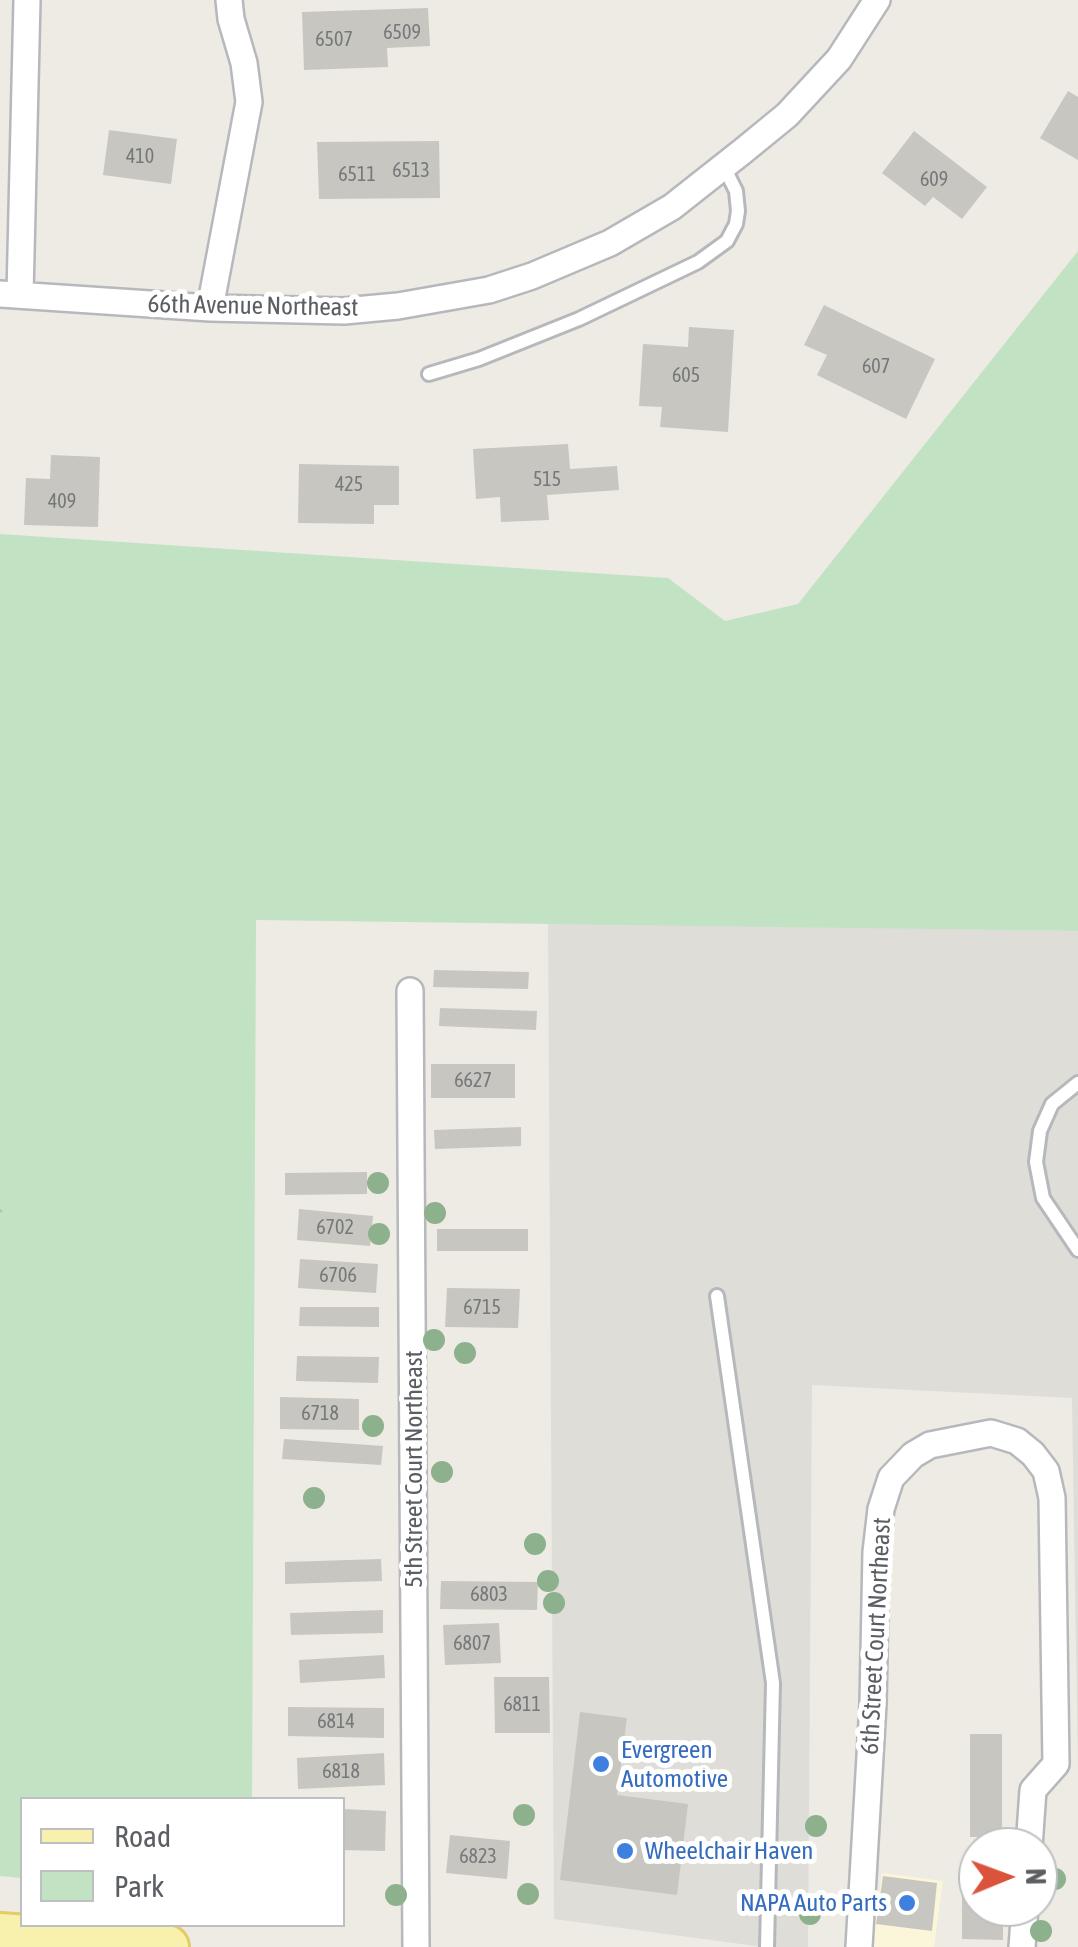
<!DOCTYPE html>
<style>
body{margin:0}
#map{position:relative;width:1078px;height:1947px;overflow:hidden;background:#edebe3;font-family:"Asap Condensed",sans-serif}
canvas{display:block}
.legend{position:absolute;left:20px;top:1797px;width:325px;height:130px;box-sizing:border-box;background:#fff;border:2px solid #bdbfc0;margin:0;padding:12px 18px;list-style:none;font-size:30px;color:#5b5e62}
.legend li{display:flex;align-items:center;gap:20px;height:50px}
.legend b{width:50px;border:2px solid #bdbfc0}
.north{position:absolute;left:958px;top:1827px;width:100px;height:100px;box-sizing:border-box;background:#fff;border:2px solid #bdbfc0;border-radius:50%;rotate:89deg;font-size:28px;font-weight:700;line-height:40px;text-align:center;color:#5b5e62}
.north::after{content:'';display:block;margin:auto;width:35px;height:45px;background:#da543c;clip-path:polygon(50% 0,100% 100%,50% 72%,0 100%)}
</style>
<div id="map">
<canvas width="1078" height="1947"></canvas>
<ul class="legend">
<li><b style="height:12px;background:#f8f1ad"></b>Road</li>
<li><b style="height:28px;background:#c2e2c4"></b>Park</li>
</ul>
<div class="north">N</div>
</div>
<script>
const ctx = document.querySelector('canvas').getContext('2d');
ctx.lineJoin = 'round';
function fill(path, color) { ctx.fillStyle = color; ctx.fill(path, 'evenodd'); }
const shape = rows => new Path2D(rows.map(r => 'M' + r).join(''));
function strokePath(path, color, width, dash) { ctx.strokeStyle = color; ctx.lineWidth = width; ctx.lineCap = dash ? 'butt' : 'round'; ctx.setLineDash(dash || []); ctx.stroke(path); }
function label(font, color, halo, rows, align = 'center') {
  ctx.font = font + ' "Asap Condensed",sans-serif'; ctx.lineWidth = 10; ctx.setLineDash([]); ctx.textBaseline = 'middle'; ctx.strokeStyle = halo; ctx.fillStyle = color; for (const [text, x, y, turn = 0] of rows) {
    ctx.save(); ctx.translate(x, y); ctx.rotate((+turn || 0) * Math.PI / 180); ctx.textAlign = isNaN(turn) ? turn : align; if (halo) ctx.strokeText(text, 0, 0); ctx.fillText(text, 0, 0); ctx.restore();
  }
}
const commercial = shape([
 [882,1873,943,1881,934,1947,871,1947]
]);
const industrial = shape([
 [548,923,1078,931,1078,1772,1072,1398,812,1385,808,1947,763,1947,554,1919]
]);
const green = shape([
 [1078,251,1078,931,256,920,252,1799,22,1800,22,1878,0,1876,0,534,668,578,725,621,798,604]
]);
const building = shape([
 [428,8,430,46,387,48,388,67,304,70,302,12],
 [1068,91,1078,97,1078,160,1040,138],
 [109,130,177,139,171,184,103,175],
 [914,131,987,187,962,219,933,197,925,206,882,173],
 [439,141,440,198,319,199,317,142],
 [824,305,935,359,906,419,817,375,827,355,804,345],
 [689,327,734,330,728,432,660,427,662,407,639,406,643,344,688,347],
 [568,444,570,469,617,466,619,490,547,495,549,520,501,522,500,497,476,499,473,449],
 [51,455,100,457,98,527,24,525,26,478,50,479],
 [299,464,399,466,399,505,374,505,374,524,298,523],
 [434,970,529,972,528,989,433,987],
 [440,1008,537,1011,536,1030,439,1026],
 [431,1064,515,1064,515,1098,431,1098],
 [521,1127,521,1146,435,1149,434,1130],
 [367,1172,367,1194,285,1195,285,1173],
 [299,1209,373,1216,370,1246,297,1240],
 [437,1229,528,1229,528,1251,437,1251],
 [300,1259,378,1264,376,1293,298,1288],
 [447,1288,520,1289,518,1328,445,1327],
 [300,1307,379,1307,379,1327,299,1326],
 [297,1356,379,1357,378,1383,296,1381],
 [280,1397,359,1399,359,1430,280,1429],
 [284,1439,383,1446,381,1465,282,1459],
 [381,1559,382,1581,285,1584,285,1562],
 [441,1581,538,1582,537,1610,440,1609],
 [383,1610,383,1633,291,1635,290,1613],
 [499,1623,501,1663,445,1665,443,1625],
 [384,1655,385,1678,300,1683,299,1660],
 [494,1677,549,1677,550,1733,495,1733],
 [288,1707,384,1708,384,1738,288,1736],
 [580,1712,627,1718,617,1795,688,1804,677,1895,560,1880],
 [970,1734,1002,1734,1002,1837,970,1837],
 [384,1753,385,1785,298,1789,297,1758],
 [342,1809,386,1811,385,1851,342,1850],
 [450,1835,510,1841,507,1879,446,1873],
 [972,1848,978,1848,978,1907,1003,1907,1003,1940,962,1939,962,1876,972,1876],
 [883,1876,937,1883,932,1931,876,1924]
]);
const path = shape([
 [0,1211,1,1210]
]);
const service = shape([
 [429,374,479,359,579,319,698,262,727,241,736,224,738,211,736,191,724,167],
 [1078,1083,1052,1104,1040,1131,1036,1162,1043,1198,1078,1250],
 [717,1296,773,1683,767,1947]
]);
const minor = shape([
 [0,294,210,308,344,311,398,306,489,290,532,276,610,243,672,207,743,151,787,115,839,59,877,0],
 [20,295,27,0],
 [210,308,249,102,244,63,231,19,229,0],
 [410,991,416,1947],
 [859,1947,873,1704,876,1552,881,1509,891,1478,913,1455,930,1445,991,1433,1017,1441,1033,1454,1046,1471,1052,1498,1056,1764,1033,1790,1029,1847],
 [1022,1947,1025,1907]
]);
const primary = shape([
 [0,1935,167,1947]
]);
const trees = [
 [378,1183],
 [435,1213],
 [379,1234],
 [434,1340],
 [465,1353],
 [373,1426],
 [442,1472],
 [314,1498],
 [535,1544],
 [548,1581],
 [554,1603],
 [524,1815],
 [816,1826],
 [1055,1879],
 [528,1894],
 [396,1895],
 [810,1914],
 [1041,1931]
];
const markers = [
 [601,1764,10,"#3f7fe0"],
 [625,1851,10,"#3f7fe0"],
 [907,1903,10,"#3f7fe0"]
];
const numberNames = [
 ["6509",402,33],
 ["6507",334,40],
 ["410",140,157],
 ["6513",411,171],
 ["6511",357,175],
 ["609",934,180],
 ["607",876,367],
 ["605",686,376],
 ["515",547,480],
 ["425",349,485],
 ["409",62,502],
 ["6627",473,1081],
 ["6702",335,1228],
 ["6706",338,1276],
 ["6715",482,1308],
 ["6718",320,1414],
 ["6803",489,1595],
 ["6807",472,1644],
 ["6811",522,1705],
 ["6814",336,1722],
 ["6818",341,1772],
 ["6823",478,1857]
];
const streetNames = [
 ["66th Avenue Northeast",253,306,1],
 ["5th Street Court Northeast",414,1469,-90],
 ["6th Street Court Northeast",876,1636,-87]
];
const shopNames = [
 ["Evergreen",621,1750],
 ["Automotive",621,1779],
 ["Wheelchair Haven",645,1851],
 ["NAPA Auto Parts",887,1903,"right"]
];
fill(commercial, '#fbf6da');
fill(industrial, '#deddd7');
fill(green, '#c2e2c4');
fill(building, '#c8c6c0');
strokePath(service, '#b6b8bc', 18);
strokePath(minor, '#b6b8bc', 30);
strokePath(primary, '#e5cb64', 48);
strokePath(path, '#9ac0a8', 5, [10, 5]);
strokePath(service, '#fff', 12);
strokePath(minor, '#fff', 25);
strokePath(primary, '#f8f1ad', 42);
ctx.fillStyle = '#8cb18c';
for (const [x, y] of trees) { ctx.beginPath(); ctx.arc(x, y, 11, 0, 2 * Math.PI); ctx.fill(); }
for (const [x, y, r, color] of markers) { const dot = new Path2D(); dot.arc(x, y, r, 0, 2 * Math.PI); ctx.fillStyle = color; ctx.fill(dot); strokePath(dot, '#fff', 4); }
label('20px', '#76787a', null, numberNames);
label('25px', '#5b5e62', '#fff', streetNames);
label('25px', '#366cbe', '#fff', shopNames, 'left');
</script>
